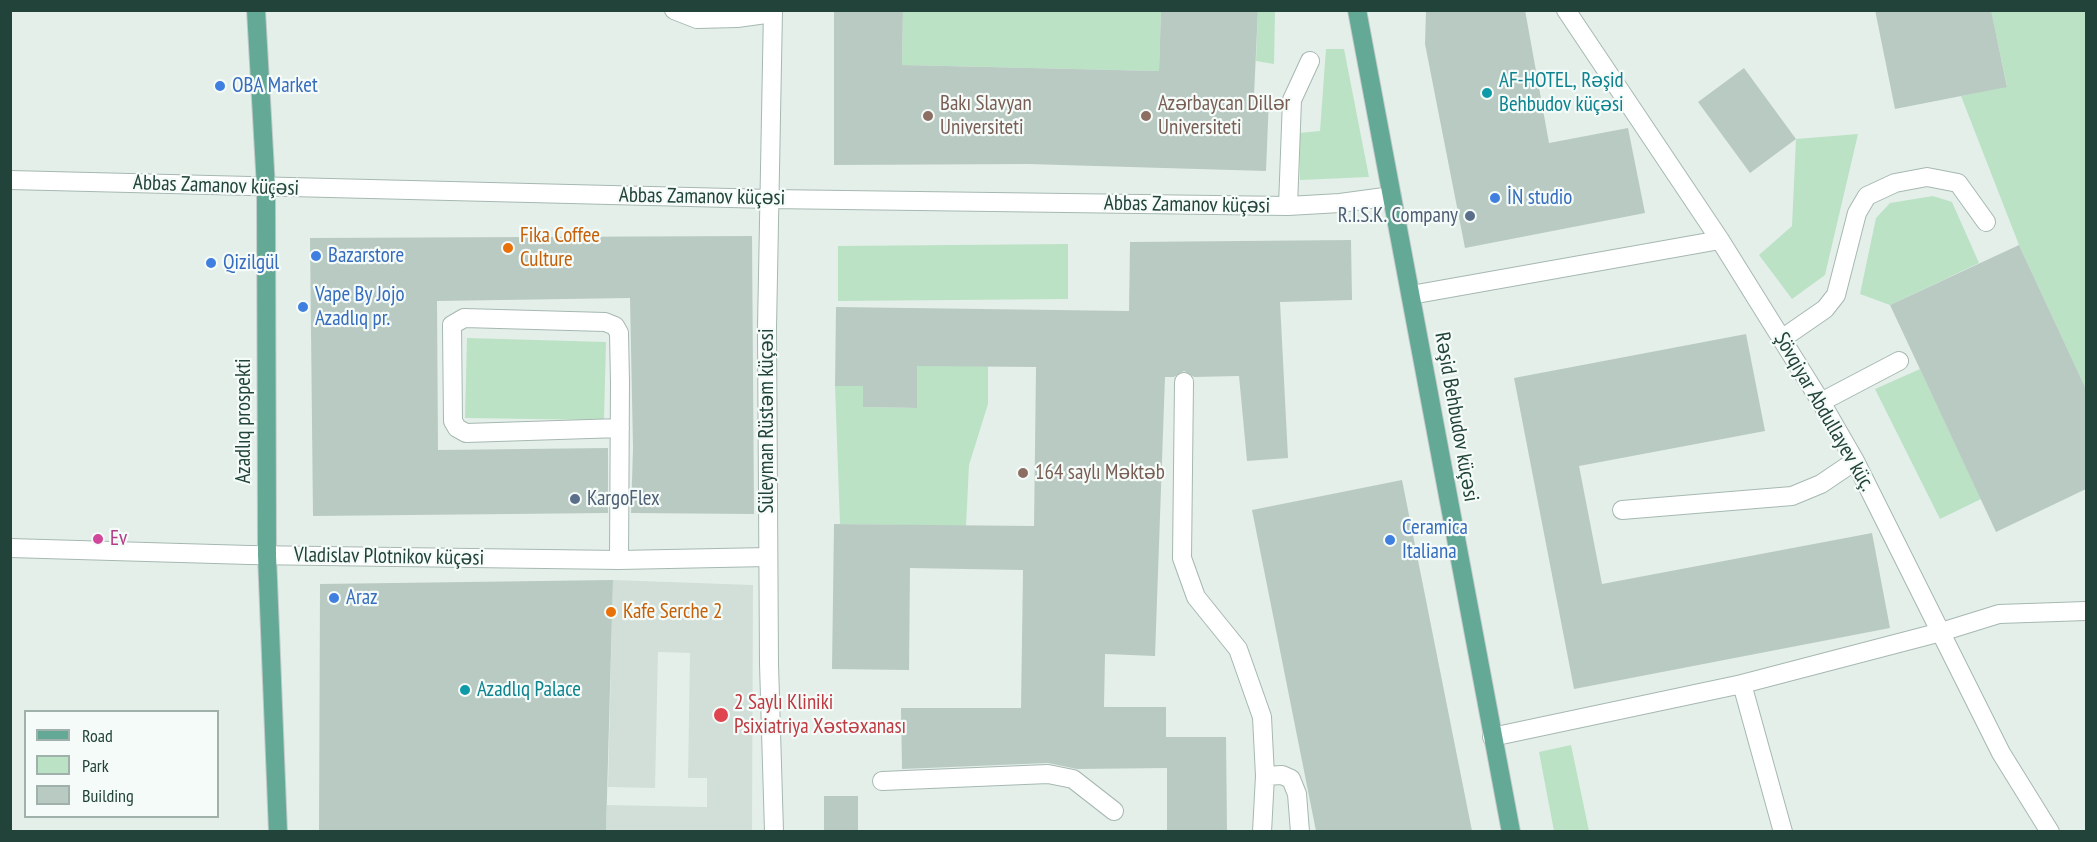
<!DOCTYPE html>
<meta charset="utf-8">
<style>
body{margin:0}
#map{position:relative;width:2097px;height:842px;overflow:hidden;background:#e4efea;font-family:"PT Sans Narrow",sans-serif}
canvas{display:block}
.frame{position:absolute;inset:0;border:12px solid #214339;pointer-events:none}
.legend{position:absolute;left:24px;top:710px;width:195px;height:108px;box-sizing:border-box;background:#f5fbf8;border:2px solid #a0b1ac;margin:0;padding:8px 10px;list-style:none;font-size:18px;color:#214339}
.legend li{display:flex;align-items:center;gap:12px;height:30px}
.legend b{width:30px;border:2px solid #a0b1ac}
</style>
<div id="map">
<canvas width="2097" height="842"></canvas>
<div class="frame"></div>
<ul class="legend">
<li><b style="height:8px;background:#64a996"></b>Road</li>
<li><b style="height:16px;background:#bbe2c5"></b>Park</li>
<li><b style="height:16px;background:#b9cac3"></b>Building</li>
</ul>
</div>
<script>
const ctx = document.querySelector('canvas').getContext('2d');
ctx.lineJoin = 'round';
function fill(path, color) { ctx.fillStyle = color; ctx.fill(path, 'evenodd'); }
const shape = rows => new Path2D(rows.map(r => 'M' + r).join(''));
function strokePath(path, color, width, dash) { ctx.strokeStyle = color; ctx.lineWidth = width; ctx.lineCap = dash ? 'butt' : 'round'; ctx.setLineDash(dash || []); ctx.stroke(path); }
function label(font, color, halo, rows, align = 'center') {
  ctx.font = font + ' "PT Sans Narrow",sans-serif'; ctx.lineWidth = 4.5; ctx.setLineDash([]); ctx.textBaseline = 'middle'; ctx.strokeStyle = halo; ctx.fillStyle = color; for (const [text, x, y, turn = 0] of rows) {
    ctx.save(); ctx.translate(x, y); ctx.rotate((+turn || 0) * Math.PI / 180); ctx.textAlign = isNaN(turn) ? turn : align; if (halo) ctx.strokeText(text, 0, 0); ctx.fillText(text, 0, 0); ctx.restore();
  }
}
const built = shape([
 [613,580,753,585,752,831,606,832,607,805,707,807,707,778,688,778,690,653,658,652,655,788,608,787]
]);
const green = shape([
 [903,11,1161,11,1159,71,902,65],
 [1258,11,1275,11,1274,64,1256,61],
 [1991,11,2086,11,2086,389,2019,245,1961,96,2007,86],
 [1326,49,1344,49,1369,177,1300,180,1299,133,1320,131],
 [1858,134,1825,275,1792,299,1759,255,1792,226,1796,139],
 [1933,196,1952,202,1979,263,1890,305,1860,294,1876,218,1890,203],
 [1068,244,1068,299,838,301,838,246],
 [467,338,606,342,604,420,465,418],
 [917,366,988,366,988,404,969,465,966,526,840,524,835,386,863,386,864,407,916,408],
 [1920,369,1981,499,1940,519,1875,389],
 [1571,745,1589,831,1554,831,1539,752]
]);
const building = shape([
 [834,10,903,10,902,65,1159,71,1161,10,1258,10,1254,95,1269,97,1266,171,1028,164,834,165],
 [1426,10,1525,10,1549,143,1628,128,1645,213,1465,248,1425,44],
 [1875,10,1991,10,2007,87,1895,109],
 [1744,68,1796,139,1750,173,1698,102],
 [752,236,754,514,631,513,633,448,630,298,437,301,438,450,608,448,608,513,313,516,310,238],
 [1351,240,1352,300,1280,302,1288,458,1247,461,1239,376,1194,377,1184,371,1174,377,1165,377,1155,656,1105,654,1104,707,1166,707,1166,737,1226,737,1227,831,1167,831,1167,768,1077,769,1048,763,902,769,901,708,1021,708,1023,570,910,568,909,670,832,669,834,524,1034,526,1036,367,917,366,917,408,863,407,863,386,835,386,836,307,1129,311,1130,242],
 [2019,245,2086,389,2086,489,1996,532,1890,305],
 [1746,334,1765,431,1579,466,1602,584,1872,533,1890,628,1574,689,1514,378],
 [1402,480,1472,831,1316,831,1252,510],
 [613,580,606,831,319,831,320,584],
 [824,796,858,796,858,831,824,831]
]);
const minor = shape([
 [674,10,697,19,737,18,773,13],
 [773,10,767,328,769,664,774,832],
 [1566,10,1720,240,1821,402,1855,461,2001,753,2050,832],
 [10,180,770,199,1288,206,1340,203,1392,196],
 [1288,206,1292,100,1310,61],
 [1411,295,1720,240],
 [1783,338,1825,309,1836,295,1857,213,1867,196,1895,183,1927,177,1958,183,1986,222],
 [1184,382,1182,558,1196,597,1238,649,1262,717,1265,776,1262,832],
 [1821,402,1899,361],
 [1622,510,1792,496,1821,484,1855,461],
 [10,548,249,555,619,560,768,557],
 [619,560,620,382,619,333,615,326,605,322,464,318,452,325,453,421,457,428,466,433,620,428],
 [1742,684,1783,832],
 [1492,737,1742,684,1941,632,1999,614,2086,611],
 [1265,776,1282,775,1291,779,1297,794,1300,832],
 [882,781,1048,774,1073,779,1114,811]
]);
const major = shape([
 [256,10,266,188,267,555,278,832],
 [1357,10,1511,832]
]);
const markers = [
 [220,86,6,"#3f7fe0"],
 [1487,93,6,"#0f9aa8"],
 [928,116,6,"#8d6e63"],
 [1146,116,6,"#8d6e63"],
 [1495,198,6,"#3f7fe0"],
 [1470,216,6,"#5c6f8a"],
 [508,248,6,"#e8710a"],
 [316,256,6,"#3f7fe0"],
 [211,263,6,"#3f7fe0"],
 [303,307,6,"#3f7fe0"],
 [1023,473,6,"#8d6e63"],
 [575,499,6,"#5c6f8a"],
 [98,539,6,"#d1479c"],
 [1390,540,6,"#3f7fe0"],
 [334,598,6,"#3f7fe0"],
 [611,612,6,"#e8710a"],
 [465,690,6,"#0f9aa8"],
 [721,715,8,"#e0444e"]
];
const cultureNames = [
 ["AF-HOTEL, Rəşid",1499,81],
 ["Behbudov küçəsi",1499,105],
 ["Azadlıq Palace",477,690]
];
const shopNames = [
 ["OBA Market",232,86],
 ["İN studio",1507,198],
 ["Bazarstore",328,256],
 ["Qizilgül",223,263],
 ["Vape By Jojo",315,295],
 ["Azadlıq pr.",315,319],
 ["Ceramica",1402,528],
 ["Italiana",1402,552],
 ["Araz",346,598]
];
const educationNames = [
 ["Bakı Slavyan",940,104],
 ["Universiteti",940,128],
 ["Azərbaycan Dillər",1158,104],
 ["Universiteti",1158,128],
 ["164 saylı Məktəb",1035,473]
];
const streetNames = [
 ["Abbas Zamanov küçəsi",216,186,2],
 ["Abbas Zamanov küçəsi",702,197,1],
 ["Abbas Zamanov küçəsi",1187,205,1],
 ["Şövqiyar Abdullayev küç.",1824,412,60],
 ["Rəşid Behbudov küçəsi",1456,417,80],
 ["Azadlıq prospekti",244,421,-90],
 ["Süleyman Rüstəm küçəsi",767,421,-90],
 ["Vladislav Plotnikov küçəsi",389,557,1]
];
const serviceNames = [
 ["R.I.S.K. Company",1458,216],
 ["KargoFlex",587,499,"left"]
];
const foodNames = [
 ["Fika Coffee",520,236],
 ["Culture",520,260],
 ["Kafe Serche 2",623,612]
];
const hotelNames = [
 ["Ev",110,539]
];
const healthNames = [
 ["2 Saylı Kliniki",734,703],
 ["Psixiatriya Xəstəxanası",734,727]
];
fill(built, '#d2dfd9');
fill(green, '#bbe2c5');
fill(building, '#b9cac3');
strokePath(minor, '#a6b8b1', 20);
strokePath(major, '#c1cac8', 20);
strokePath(minor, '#fff', 18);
strokePath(major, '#64a996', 18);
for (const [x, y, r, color] of markers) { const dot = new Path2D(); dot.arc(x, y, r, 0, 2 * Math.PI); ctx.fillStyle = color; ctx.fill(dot); strokePath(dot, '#f5fbf8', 2); }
label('21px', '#0d838f', '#f5fbf8', cultureNames, 'left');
label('21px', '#366cbe', '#f5fbf8', shopNames, 'left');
label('21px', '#785e54', '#f5fbf8', educationNames, 'left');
label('21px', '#214339', '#f5fbf8', streetNames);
label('21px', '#4e5e75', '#f5fbf8', serviceNames, 'right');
label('21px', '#c56008', '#f5fbf8', foodNames, 'left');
label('21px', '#b23c85', '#f5fbf8', hotelNames, 'left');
label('21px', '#be3a42', '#f5fbf8', healthNames, 'left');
</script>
